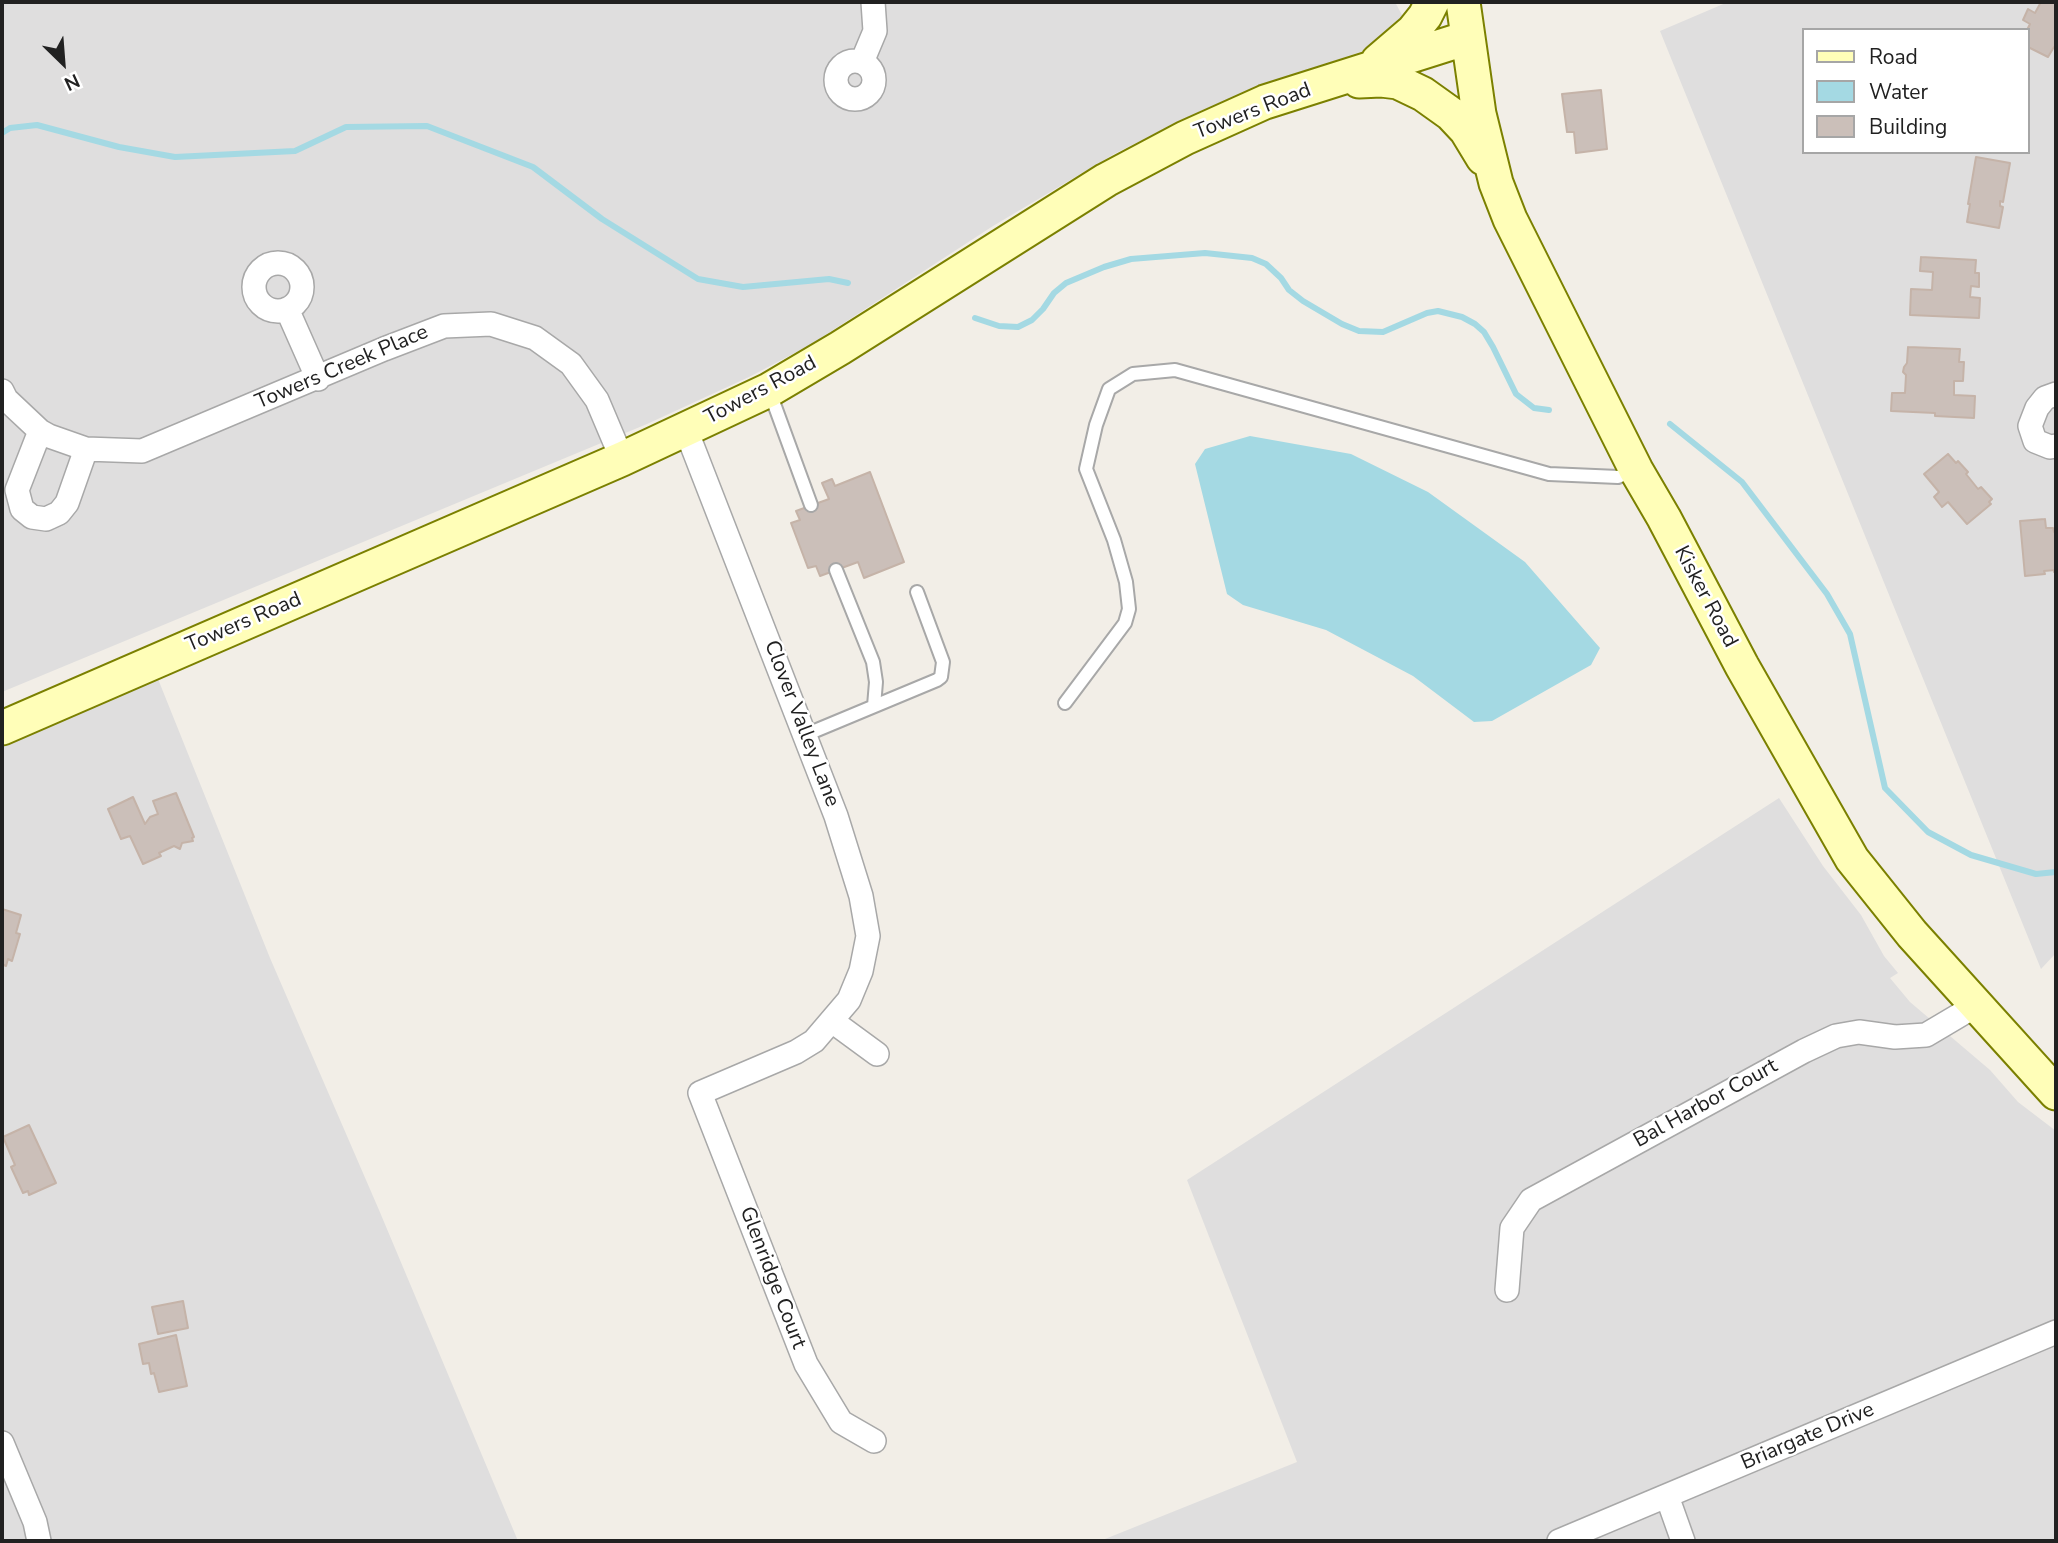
<!DOCTYPE html>
<style>
body{margin:0}
#map{position:relative;width:2058px;height:1543px;overflow:hidden;background:#f2eee7;font-family:"Nunito Sans",sans-serif}
canvas{display:block}
.frame{position:absolute;inset:0;border:4px solid #212121;pointer-events:none}
.legend{position:absolute;left:1802px;top:28px;width:228px;height:126px;box-sizing:border-box;background:#fff;border:2px solid #a6a6a6;margin:0;padding:9px 12px;list-style:none;font-size:21px;color:#212121}
.legend li{display:flex;align-items:center;gap:14px;height:35px}
.legend b{width:35px;border:2px solid #a6a6a6}
.north{position:absolute;left:28px;top:28px;width:70px;height:70px;-webkit-text-stroke:5px #fff;paint-order:stroke;rotate:155deg;font-size:19px;font-weight:700;line-height:28px;text-align:center;color:#212121}
.north::after{content:'';display:block;margin:auto;width:24px;height:32px;background:#212121;clip-path:polygon(50% 0,100% 100%,50% 72%,0 100%)}
</style>
<div id="map">
<canvas width="2058" height="1543"></canvas>
<div class="frame"></div>
<ul class="legend">
<li><b style="height:9px;background:#fffeb8"></b>Road</li>
<li><b style="height:19px;background:#a4d9e3"></b>Water</li>
<li><b style="height:19px;background:#cbbfb9"></b>Building</li>
</ul>
<div class="north">N</div>
</div>
<script>
const ctx = document.querySelector('canvas').getContext('2d');
ctx.lineJoin = 'round';
function fill(path, color) { ctx.fillStyle = color; ctx.fill(path, 'evenodd'); }
const shape = rows => new Path2D(rows.map(r => 'M' + r).join(''));
function strokePath(path, color, width, dash) { ctx.strokeStyle = color; ctx.lineWidth = width; ctx.lineCap = dash ? 'butt' : 'round'; ctx.setLineDash(dash || []); ctx.stroke(path); }
function label(font, color, halo, rows, align = 'center') {
  ctx.font = font + ' "Nunito Sans",sans-serif'; ctx.lineWidth = 5; ctx.setLineDash([]); ctx.textBaseline = 'middle'; ctx.strokeStyle = halo; ctx.fillStyle = color; for (const [text, x, y, turn = 0] of rows) {
    ctx.save(); ctx.translate(x, y); ctx.rotate((+turn || 0) * Math.PI / 180); ctx.textAlign = isNaN(turn) ? turn : align; if (halo) ctx.strokeText(text, 0, 0); ctx.fillText(text, 0, 0); ctx.restore();
  }
}
const residential = shape([
 [2,2,1395,2,1409,28,1397,39,1238,95,1196,113,1114,154,993,226,810,345,749,377,647,424,2,692],
 [1728,2,2056,2,2056,953,2041,969,1660,31],
 [1804,30,2028,30,2028,152,1804,152],
 [158,679,270,958,379,1210,518,1541,2,1541,2,744],
 [1779,798,1823,866,1861,915,1884,956,1898,973,1890,978,1910,1002,1990,1070,2018,1102,2056,1131,2056,1541,1100,1541,1297,1462,1187,1180]
]);
const water = shape([
 [1250,436,1351,454,1428,492,1525,562,1600,648,1591,665,1492,721,1474,722,1413,676,1326,630,1243,605,1227,594,1195,464,1205,449]
]);
const stream = shape([
 [2,133,10,128,37,125,119,147,175,157,295,151,346,127,427,126,533,167,602,219,698,279,743,287,829,279,848,283],
 [975,318,999,326,1018,327,1032,320,1043,309,1054,293,1066,283,1104,267,1131,259,1205,253,1252,258,1266,264,1281,278,1289,290,1303,301,1342,324,1359,331,1383,332,1427,313,1438,311,1462,317,1475,324,1484,332,1493,347,1516,394,1534,408,1549,410],
 [1670,424,1742,482,1827,594,1850,634,1885,788,1928,832,1971,855,2036,874,2056,872]
]);
const building = shape([
 [2041,2,2056,2,2056,47,2054,47,2048,57,2028,47,2027,30,2030,24,2023,20,2028,9,2035,13,2041,2],
 [1601,90,1607,149,1576,153,1574,132,1567,132,1562,94,1601,90],
 [1976,157,2010,163,2003,202,2000,201,2000,206,2003,207,1999,228,1967,222,1970,204,1968,204,1976,157],
 [1921,257,1976,260,1975,273,1979,273,1979,287,1971,286,1970,297,1980,298,1979,318,1910,315,1911,289,1932,290,1933,272,1920,271,1921,257],
 [1908,347,1960,349,1959,362,1964,362,1963,381,1954,381,1954,395,1975,396,1974,418,1935,416,1935,413,1891,411,1892,393,1905,393,1906,375,1903,372,1904,367,1907,363,1908,347],
 [1948,454,1956,463,1958,461,1968,472,1966,474,1978,489,1981,487,1992,499,1989,502,1991,504,1967,524,1948,502,1942,507,1934,497,1939,492,1924,474,1948,454],
 [870,472,904,562,864,578,858,562,820,576,816,566,808,568,791,523,800,520,796,511,829,499,822,483,832,479,835,486,870,472],
 [2045,519,2046,528,2053,528,2054,532,2056,532,2056,572,2054,572,2055,570,2044,571,2045,574,2025,576,2020,521,2045,519],
 [176,793,194,837,192,838,193,841,182,843,180,849,174,846,159,853,161,856,143,864,130,836,121,839,108,809,133,797,145,824,150,817,158,814,153,801,176,793],
 [2,909,21,915,16,933,20,934,12,961,8,959,6,966,2,964,2,909],
 [29,1125,56,1183,29,1195,28,1191,23,1193,11,1167,15,1165,3,1137,29,1125],
 [183,1301,188,1328,158,1334,152,1307,183,1301],
 [176,1335,187,1386,159,1392,154,1373,151,1374,149,1363,143,1364,139,1344,176,1335]
]);
const lane = shape([
 [769,390,811,505],
 [836,570,873,662,876,682,874,706],
 [1065,703,1125,623,1129,609,1126,582,1114,540,1086,469,1096,425,1109,389,1133,374,1175,370,1549,474,1618,477,1633,471],
 [805,735,937,680,941,677,943,662,917,592]
]);
const street = shape([
 '836 80a19 19 0 1 1 38 0a19 19 0 1 1-38 0Z',
 [862,62,875,31,873,2],
 '254 287a24 24 0 1 1 48 0a24 24 0 1 1-48 0Z',
 [287,309,318,379],
 [2,391,6,399,40,431,49,436,86,449,142,451,384,349,444,326,491,324,535,338,571,364,597,400,622,459],
 [2056,394,2045,398,2037,408,2030,426,2035,441,2050,447,2056,446],
 [686,430,836,816,861,896,868,936,861,971,849,1000,814,1041,796,1052,700,1093,806,1364,841,1422,874,1441],
 [40,431,17,490,22,509,32,517,46,519,59,513,67,503,86,449],
 [832,1021,877,1054],
 [1507,1290,1512,1228,1531,1200,1804,1051,1836,1036,1859,1032,1895,1037,1926,1035,1975,1006],
 [2,1443,35,1522,39,1541],
 [1667,1496,1683,1541],
 [1559,1541,2056,1332]
]);
const secondary = shape([
 [1463,2,1479,114,1496,183,1510,219,1636,470,1664,518,1742,666,1852,859,1912,934,2056,1093],
 [1378,61,1413,31,1425,16,1432,2],
 [1359,81,1381,80,1398,82,1423,94,1451,114,1466,130,1483,158],
 [2,728,622,459,769,390,840,348,1106,180,1185,138,1265,102,1467,38]
]);
const streetNames = [
 ["Towers Road",1253,112,-21],
 ["Towers Creek Place",342,368,-23],
 ["Towers Road",761,391,-28],
 ["Kisker Road",1705,597,62],
 ["Towers Road",244,623,-23],
 ["Clover Valley Lane",801,724,69],
 ["Bal Harbor Court",1706,1104,-29],
 ["Glenridge Court",772,1278,69],
 ["Briargate Drive",1808,1437,-23]
];
fill(residential, '#dfdede');
fill(water, '#a4d9e3');
strokePath(stream, '#a4d9e3', 6);
fill(building, '#cbbfb9');
strokePath(building, '#c5b3a8', 2);
strokePath(lane, '#a8a8a8', 16);
strokePath(street, '#a8a8a8', 26);
strokePath(secondary, '#7b8000', 37);
strokePath(lane, '#fff', 12);
strokePath(street, '#fff', 23);
strokePath(secondary, '#fffeb8', 33);
label('21px', '#212121', '#fff', streetNames);
</script>
